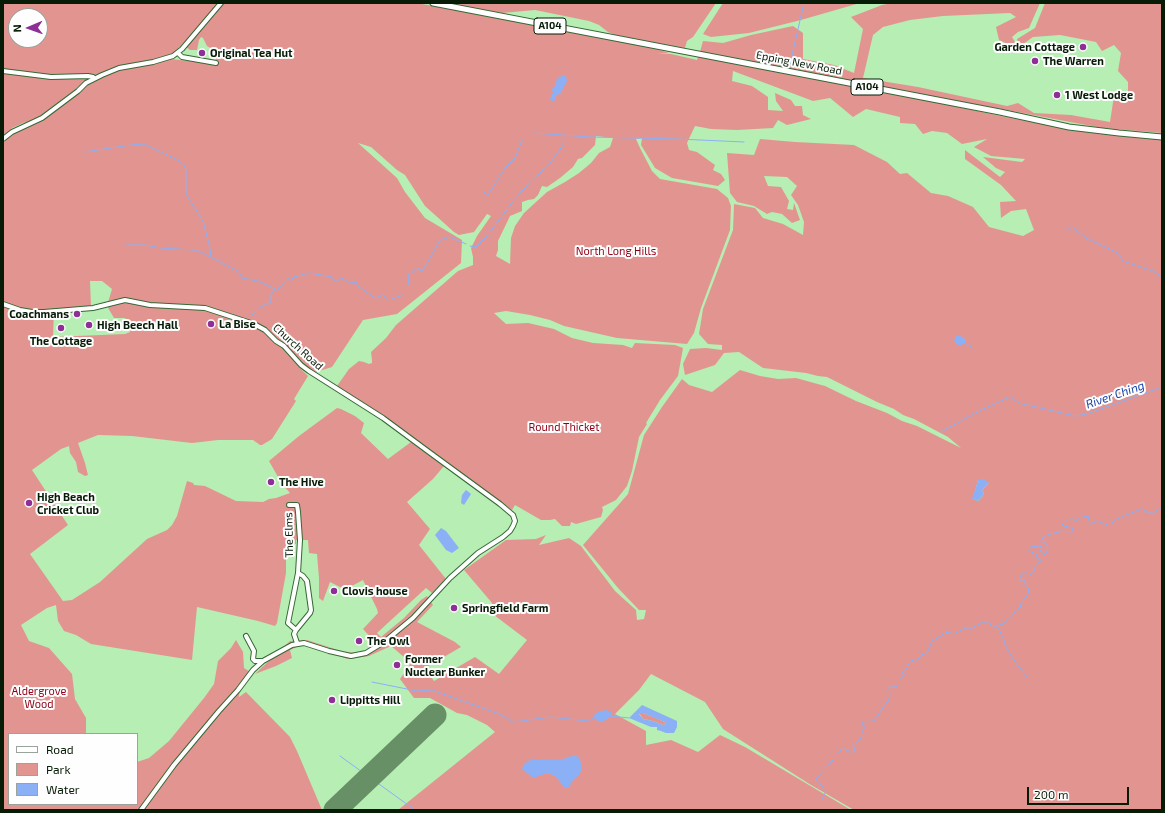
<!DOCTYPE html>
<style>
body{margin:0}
#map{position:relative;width:1165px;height:813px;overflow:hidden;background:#b6eeb3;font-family:"Exo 2",sans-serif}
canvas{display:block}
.frame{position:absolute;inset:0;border:4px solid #071c07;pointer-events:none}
.legend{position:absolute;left:8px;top:733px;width:130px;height:72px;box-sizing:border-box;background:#fefefe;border:1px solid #9ba49b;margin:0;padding:5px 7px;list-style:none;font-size:12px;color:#071c07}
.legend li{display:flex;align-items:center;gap:8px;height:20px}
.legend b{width:20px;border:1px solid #9ba49b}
.north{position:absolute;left:8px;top:8px;width:40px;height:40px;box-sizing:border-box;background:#fefefe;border:1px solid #9ba49b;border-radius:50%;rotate:268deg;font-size:11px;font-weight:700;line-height:16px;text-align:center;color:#071c07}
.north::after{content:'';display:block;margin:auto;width:14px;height:18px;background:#8e2f98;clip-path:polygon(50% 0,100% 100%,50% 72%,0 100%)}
.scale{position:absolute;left:1027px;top:787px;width:102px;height:18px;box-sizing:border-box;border:2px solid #071c07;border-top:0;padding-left:5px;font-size:12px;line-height:14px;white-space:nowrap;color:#071c07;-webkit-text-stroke:3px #fefefe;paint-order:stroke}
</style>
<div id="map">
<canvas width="1165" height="813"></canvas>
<div class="frame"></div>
<ul class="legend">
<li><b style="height:5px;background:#fff"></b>Road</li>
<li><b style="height:11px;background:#e29590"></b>Park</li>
<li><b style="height:11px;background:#8cb0f6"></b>Water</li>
</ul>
<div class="north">N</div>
<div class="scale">200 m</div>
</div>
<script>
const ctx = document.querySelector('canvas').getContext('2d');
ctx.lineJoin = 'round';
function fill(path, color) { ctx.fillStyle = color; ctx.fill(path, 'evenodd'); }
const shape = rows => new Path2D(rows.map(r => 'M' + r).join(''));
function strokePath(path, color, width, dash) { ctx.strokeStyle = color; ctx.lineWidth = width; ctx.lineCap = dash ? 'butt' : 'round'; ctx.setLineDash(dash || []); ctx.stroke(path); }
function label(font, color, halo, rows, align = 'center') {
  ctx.font = font + ' "Exo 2",sans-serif'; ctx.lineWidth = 4; ctx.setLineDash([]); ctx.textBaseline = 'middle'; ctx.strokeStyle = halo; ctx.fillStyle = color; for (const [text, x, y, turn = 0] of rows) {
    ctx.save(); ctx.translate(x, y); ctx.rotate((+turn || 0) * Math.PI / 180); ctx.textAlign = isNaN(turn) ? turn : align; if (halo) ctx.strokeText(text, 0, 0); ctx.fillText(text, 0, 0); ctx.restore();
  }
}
const green = shape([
 [3,3,219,3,176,51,168,56,158,59,118,66,93,76,36,119,23,123,12,128,3,137],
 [16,16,40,16,40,40,16,40],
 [224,3,417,3,657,49,669,53,657,53,671,54,697,60,698,57,786,73,855,87,924,100,1001,116,1061,128,1101,133,1162,139,1162,810,854,810,811,785,723,729,705,702,651,674,639,690,615,714,646,731,646,745,671,740,698,752,720,735,745,747,851,810,398,810,495,732,487,725,467,715,457,713,430,698,414,698,400,679,411,663,391,646,369,656,348,659,304,645,299,646,290,650,292,658,276,666,255,674,290,641,307,640,344,652,357,653,365,651,372,647,369,643,373,640,363,629,378,613,377,609,363,580,348,588,346,592,342,588,330,582,323,601,319,598,319,578,317,554,309,553,308,540,296,540,296,544,286,543,286,573,277,623,275,626,258,621,197,607,192,660,91,644,76,635,64,631,58,621,56,605,47,608,21,625,29,641,49,648,72,674,75,699,86,718,86,734,9,734,9,804,137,804,137,762,149,758,169,741,204,698,214,684,218,661,231,648,236,640,243,652,244,668,252,673,240,685,239,697,246,692,290,737,297,751,322,810,3,810,3,143,12,133,36,122,88,83,109,73,122,69,171,59,215,64,217,52,207,46,203,38,201,37,199,40,197,50,190,50,186,47,217,9],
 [733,71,813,101,830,98,853,117,866,109,900,117,900,123,915,124,923,134,932,131,947,133,962,144,987,139,974,147,991,156,1025,159,1022,162,983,157,996,168,1005,172,1000,177,965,150,965,159,1001,185,1016,201,1000,202,1001,218,1011,211,1026,209,1034,230,1023,236,989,227,973,207,948,196,931,193,907,173,900,174,887,162,854,145,795,142,760,139,754,155,727,153,730,193,737,202,754,206,767,214,772,212,782,214,792,223,800,220,794,203,793,210,787,209,789,201,781,187,768,186,764,176,787,177,797,186,791,195,798,205,804,222,803,235,783,224,763,218,755,208,734,204,733,230,703,309,699,334,708,344,722,345,722,350,706,348,690,349,683,364,685,375,715,365,724,353,739,352,763,368,806,373,818,376,827,377,877,402,894,409,903,415,914,419,948,437,961,448,917,426,902,421,887,413,856,401,825,386,796,378,778,379,760,376,740,370,712,392,689,385,682,379,662,407,644,435,628,494,583,545,618,588,639,610,646,610,644,619,637,620,636,610,615,591,581,546,569,538,539,545,546,535,536,539,506,540,464,570,492,603,494,615,527,640,499,674,475,657,434,681,425,668,461,647,455,642,417,622,433,605,427,596,421,600,404,618,381,637,377,633,426,588,432,593,446,579,419,545,430,529,407,502,433,479,444,466,411,442,388,459,361,433,364,423,355,416,341,409,337,408,299,436,269,461,282,484,290,493,276,498,269,499,263,502,236,501,205,486,194,485,193,483,187,481,177,516,172,525,167,530,147,539,100,582,72,600,63,601,30,554,68,525,32,470,61,449,69,446,70,453,76,462,78,472,85,476,88,475,85,463,78,443,98,435,132,436,192,443,218,440,253,440,260,445,262,445,272,439,296,401,294,399,308,376,301,369,296,362,316,372,332,367,363,320,397,314,461,263,462,240,425,218,405,192,397,178,358,143,371,147,397,170,405,175,425,206,454,232,459,235,474,232,487,214,491,216,477,236,471,248,473,257,473,265,458,271,396,325,386,338,371,352,372,360,372,363,369,364,364,362,359,361,349,369,337,386,441,458,512,510,515,505,541,520,550,520,555,519,562,526,570,526,571,522,576,524,601,517,603,510,602,507,616,500,627,486,632,471,639,437,647,424,646,423,660,400,678,376,683,348,675,345,635,343,632,348,623,345,593,343,572,338,554,329,528,323,506,324,494,313,506,311,530,315,550,320,564,326,617,338,687,344,694,333,701,308,730,230,731,206,728,198,717,189,660,179,652,171,640,148,636,139,642,138,641,145,655,168,672,178,718,186,725,180,721,174,713,170,715,165,697,152,689,150,687,143,695,126,711,129,737,130,773,128,778,120,787,125,811,119,803,115,802,106,795,106,791,100,775,93,776,101,783,111,768,110,768,97,752,86,732,81],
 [596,136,613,138,610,147,599,153,591,163,579,173,565,182,547,192,524,213,515,226,511,238,510,264,496,256,498,250,498,241,510,216,522,211,522,202,528,200,534,199,538,195,542,186,547,187,560,178,573,167,578,159,582,158,595,145],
 [90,281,102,281,112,289,107,306,114,318,125,318,130,332,125,334,53,337,54,310,91,306],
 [978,480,989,483,982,490,984,493,982,497,978,501,973,499],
 [442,3,716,3,693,37,687,41,685,48,620,37,608,32,599,25,589,21,535,10,502,13],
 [723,3,860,3,801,20,749,33,711,37,703,34],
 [892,3,1040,3,1029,28,1018,32,1012,37,1015,42,1012,46,999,40,996,27,1016,17,1010,13,943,16,910,20,883,27,873,35,863,78,918,87,1007,106,1018,103,1034,113,1071,115,1110,122,1114,96,1128,93,1128,82,1118,71,1121,53,1114,45,1102,51,1096,42,1060,35,1033,37,1019,47,1017,39,1035,28,1045,3,1162,3,1162,133,1102,128,700,52,703,41,723,43,751,35,793,26,803,33,803,59,834,65,854,73,863,29,851,17,882,5],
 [639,713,643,713,656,718,665,722,666,724,663,725,653,721,643,719]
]);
const water = shape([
 [563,75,566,76,567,81,560,94,556,95,556,100,552,101,550,99,553,92,551,89,554,88,557,79],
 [958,335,964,338,966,340,965,343,960,346,957,344,954,341,955,339,956,336],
 [984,479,989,483,982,490,984,493,982,497,978,501,972,499,976,487,978,480],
 [466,490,471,494,464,505,461,503,462,495],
 [441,528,446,531,459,548,452,553,446,550,435,535],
 [642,705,677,721,677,727,674,733,666,733,661,731,657,730,657,727,651,727,629,718],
 [643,713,665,722,666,724,663,725,653,721,643,719,639,714],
 [606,710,611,712,611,716,607,719,602,722,598,721,594,718,594,715,598,712],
 [575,755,580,759,582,769,579,775,573,780,569,787,565,788,555,776,550,774,544,774,536,777,532,777,522,769,524,764,530,760,560,760]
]);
const stream = shape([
 [803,67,790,64,804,3],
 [529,137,533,133,590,137,678,139,744,142],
 [84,152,131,145,144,144,178,160,183,164,186,169,186,194,203,221,210,248,211,257,236,270,239,274],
 [484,192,488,195,505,168,515,158,522,140,523,140],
 [1066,230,1072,227,1086,238,1118,253,1123,261,1153,271,1162,277],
 [126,245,145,245,161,248,194,250,201,252,210,257],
 [470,246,476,247,486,237,514,200,533,179,548,166,563,145,564,135],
 [310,273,332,277,335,282,342,278,350,283,356,282,358,286,375,298,383,295,389,300,403,295,405,293],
 [240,274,242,278,258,281,277,290,288,278,291,280,294,277,309,273],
 [409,285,408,275,419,268,421,271,423,270,440,240,450,237,466,244],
 [406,290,408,288],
 [251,317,255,311,258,308,271,302,271,294,276,290],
 [965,343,973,348],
 [941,432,981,410,1010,397,1019,403,1075,416,1087,414,1162,387],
 [1142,509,1148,513,1153,513,1162,507],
 [1112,523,1117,519,1141,509],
 [1018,609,1021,606,1021,604,1028,594,1029,589,1025,584,1025,580,1019,580,1020,577,1026,572,1027,572,1030,575,1034,572,1034,568,1041,560,1037,558,1036,554,1029,551,1030,547,1040,546,1042,548,1040,551,1045,555,1047,552,1048,545,1041,541,1042,539,1047,535,1062,531,1070,532,1073,530,1072,528,1064,526,1062,524,1066,520,1072,519,1077,521,1078,518,1088,516,1090,524,1097,521,1108,525],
 [997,626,1003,637,1006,647,1016,663,1027,677],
 [898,680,899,679,904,676,904,674,902,673,905,671,910,662,912,660,914,662,917,661,921,655,927,653,932,641,934,640,945,633,948,632,954,634,965,628,972,628,983,622,987,622,993,626,996,626,1003,624,1012,616,1016,610],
 [372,682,417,691,432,690,499,714,514,722,550,717,588,721,594,718],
 [610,716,629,718],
 [837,755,841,750,844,749,851,752,852,752,855,751,853,744,857,743,861,738,862,731,866,728,865,726,862,725,862,722,874,721,887,702,888,701,890,695,889,688,890,687,896,687,899,685],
 [340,756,415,810],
 [824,790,822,786,815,780,833,760],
 [822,799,825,793]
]);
const runway = shape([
 [335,810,435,715]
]);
const minor = shape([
 [178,53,182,57,216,63],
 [3,71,51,77,88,76,93,77,94,79],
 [3,139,12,132,42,118,78,91,86,83,102,75,119,68,153,62,173,56,182,49,221,3],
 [3,304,20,310,32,312,44,312,93,308,125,300,150,305,205,308,254,324,265,330,276,341,284,346,301,365,309,371,383,418,429,452,500,504,513,515,515,521,513,526,510,531,503,537,478,553,450,578,413,618,384,642,366,653,351,656,329,651,304,643,292,645,263,661,253,670,238,690,219,711,174,765,141,810],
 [289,505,297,505,298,512,300,540,298,573,288,623,296,630,294,634,297,643],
 [296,630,310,613,311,610,307,581,303,576,298,573],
 [246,636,254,651,253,659,255,661,263,661]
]);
const major = shape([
 [433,3,1000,112,1069,127,1119,133,1162,137]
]);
const markers = [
 [1083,47,4,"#8e2f98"],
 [202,53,4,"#8e2f98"],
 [1035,61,4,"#8e2f98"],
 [1057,95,4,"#8e2f98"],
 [77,314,4,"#8e2f98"],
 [211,324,4,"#8e2f98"],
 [89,325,4,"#8e2f98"],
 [61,328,4,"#8e2f98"],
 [271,482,4,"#8e2f98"],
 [29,503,4,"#8e2f98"],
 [334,591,4,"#8e2f98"],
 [454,608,4,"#8e2f98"],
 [359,641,4,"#8e2f98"],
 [397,665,4,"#8e2f98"],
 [332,700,4,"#8e2f98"]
];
const shields = [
 [550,26,32],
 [867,87,32]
];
const shieldNames = [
 ["A104",550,26],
 ["A104",867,87]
];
const poiNames = [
 ["Garden Cottage",1075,47,"right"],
 ["Original Tea Hut",210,53],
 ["The Warren",1043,61],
 ["1 West Lodge",1065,95],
 ["Coachmans",69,314,"right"],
 ["La Bise",219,324],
 ["High Beech Hall",97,325],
 ["The Cottage",61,341,"center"],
 ["The Hive",279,482],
 ["High Beach",37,497],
 ["Cricket Club",37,510],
 ["Clovis house",342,591],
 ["Springfield Farm",462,608],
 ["The Owl",367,641],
 ["Former",405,659],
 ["Nuclear Bunker",405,672],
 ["Lippitts Hill",340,700]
];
const streetNames = [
 ["Epping New Road",799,63,11],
 ["Church Road",298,347,42],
 ["The Elms",289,535,-91]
];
const parkNames = [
 ["North Long Hills",616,251],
 ["Round Thicket",564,427],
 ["Aldergrove",39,691],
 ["Wood",39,704]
];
const waterNames = [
 ["River Ching",1115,395,-19]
];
fill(green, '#e29590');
fill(water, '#8cb0f6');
strokePath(stream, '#8cb0f6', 1);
strokePath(runway, '#689066', 23);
strokePath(minor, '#356835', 6);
strokePath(major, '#356835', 7);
strokePath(minor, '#fff', 4);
strokePath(major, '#fff', 5);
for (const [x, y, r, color] of markers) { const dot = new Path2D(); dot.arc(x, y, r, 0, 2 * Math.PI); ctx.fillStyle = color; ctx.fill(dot); strokePath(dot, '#fefefe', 1.5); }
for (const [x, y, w] of shields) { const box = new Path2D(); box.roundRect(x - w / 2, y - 8, w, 16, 3); ctx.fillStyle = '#fefefe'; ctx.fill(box); strokePath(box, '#071c07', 1); }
label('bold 10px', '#071c07', null, shieldNames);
label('bold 11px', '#071c07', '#fefefe', poiNames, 'left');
label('11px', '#071c07', '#fefefe', streetNames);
label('11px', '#8f0017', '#fefefe', parkNames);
label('italic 12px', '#1b45a8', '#fefefe', waterNames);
</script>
